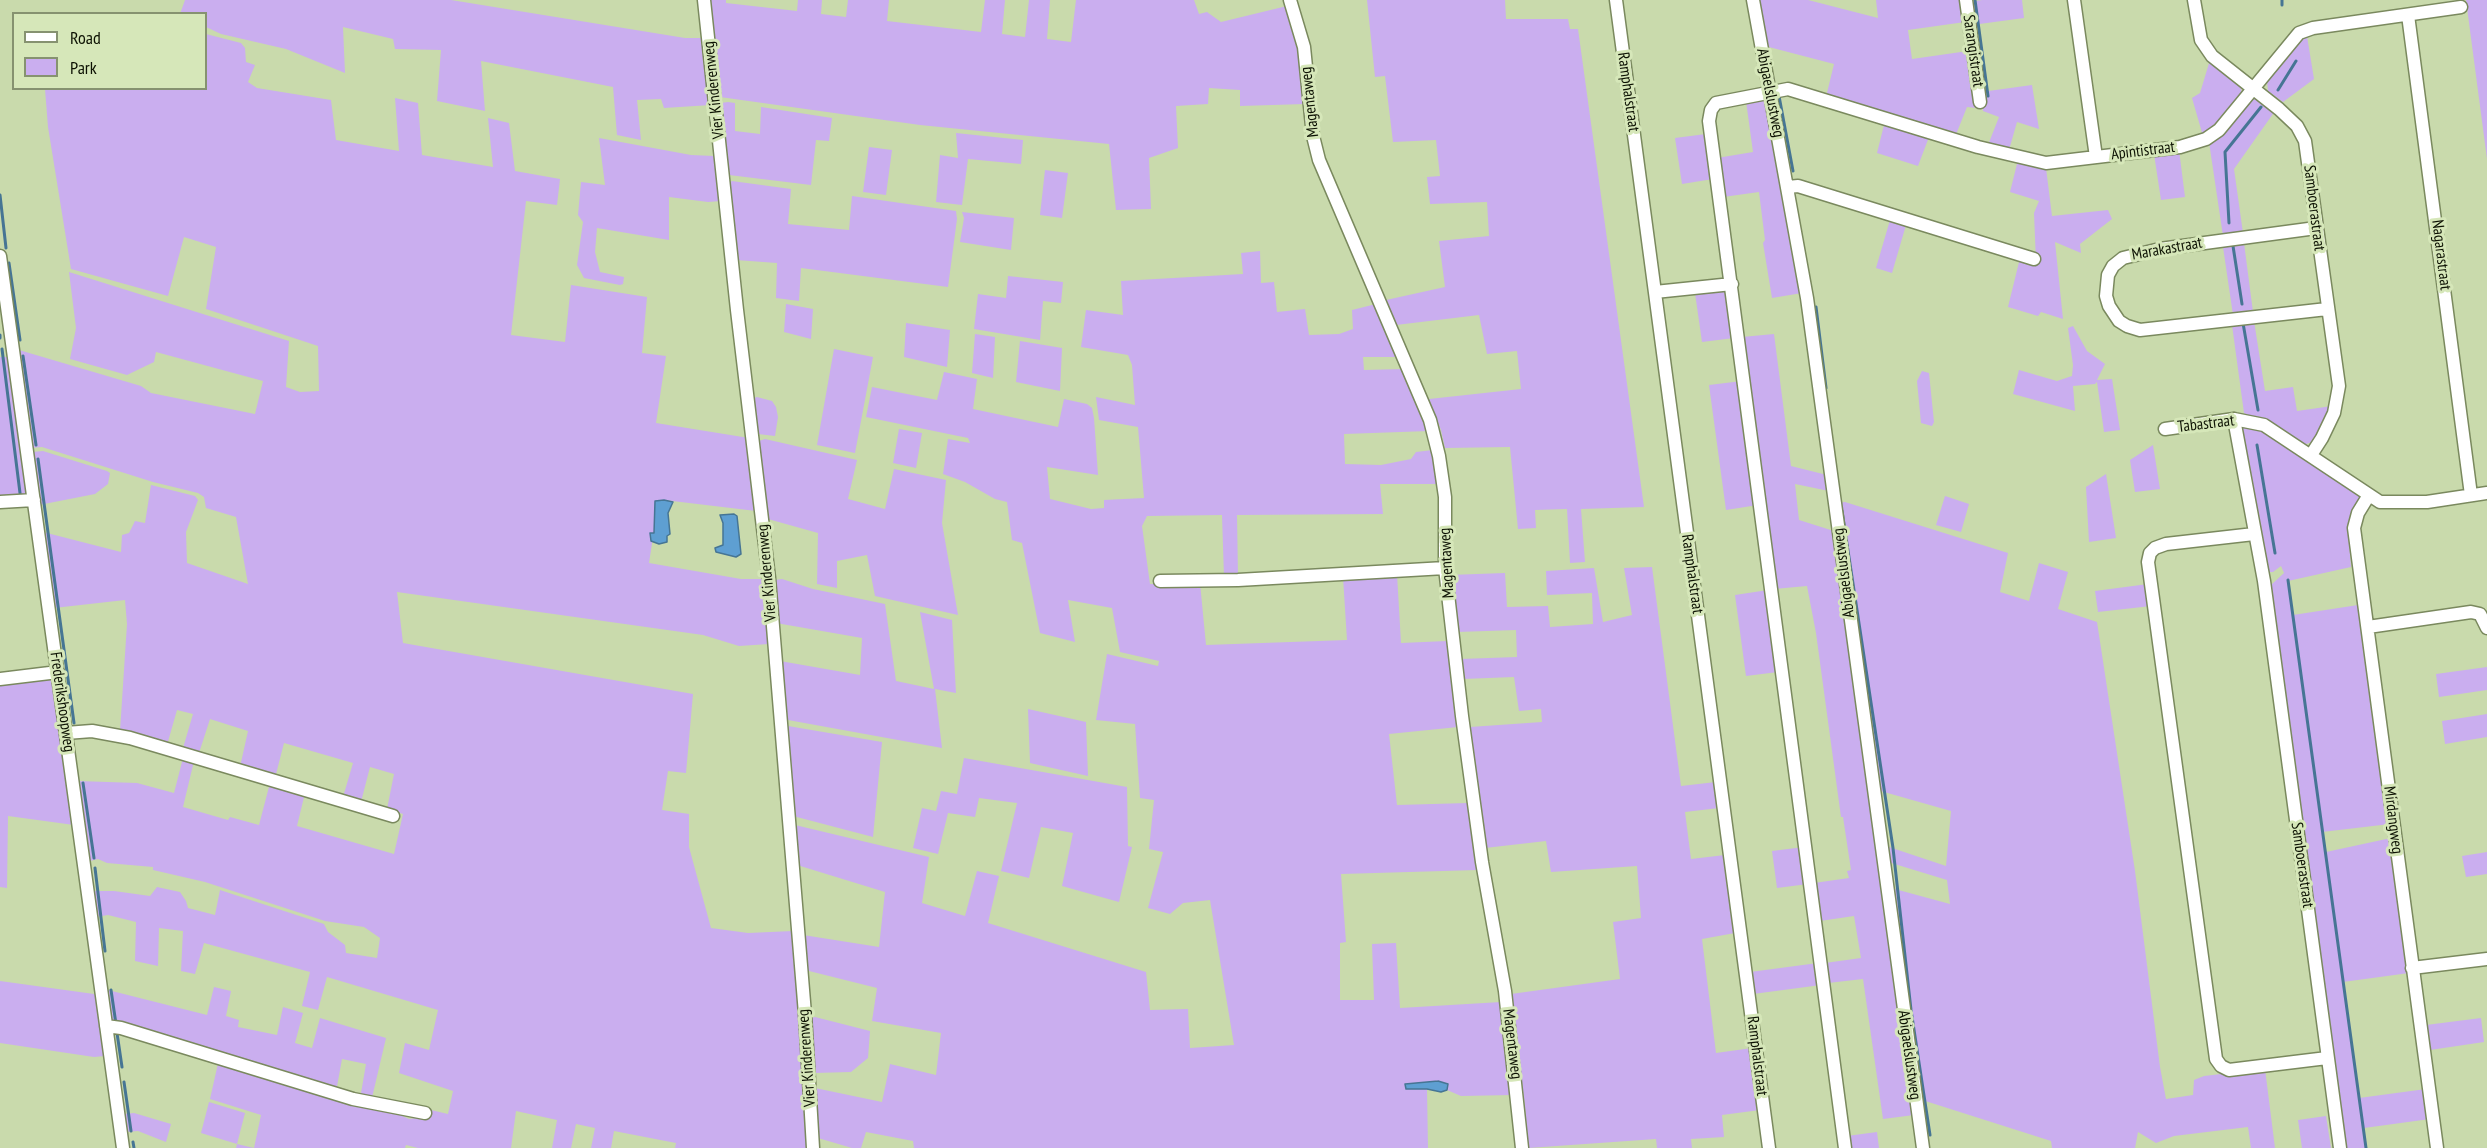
<!DOCTYPE html>
<style>
body{margin:0}
#map{position:relative;width:2487px;height:1148px;overflow:hidden;background:#c9daac;font-family:"PT Sans Narrow",sans-serif}
canvas{display:block}
.legend{position:absolute;left:12px;top:12px;width:195px;height:78px;box-sizing:border-box;background:#d6e7b9;border:2px solid #869270;margin:0;padding:8px 10px;list-style:none;font-size:18px;color:#0d1203}
.legend li{display:flex;align-items:center;gap:12px;height:30px}
.legend b{width:30px;border:2px solid #869270}
</style>
<div id="map">
<canvas width="2487" height="1148"></canvas>
<ul class="legend">
<li><b style="height:8px;background:#fff"></b>Road</li>
<li><b style="height:16px;background:#caaeef"></b>Park</li>
</ul>
</div>
<script>
const ctx = document.querySelector('canvas').getContext('2d');
ctx.lineJoin = 'round';
function fill(path, color) { ctx.fillStyle = color; ctx.fill(path, 'evenodd'); }
const shape = rows => new Path2D(rows.map(r => 'M' + r).join(''));
function strokePath(path, color, width, dash) { ctx.strokeStyle = color; ctx.lineWidth = width; ctx.lineCap = dash ? 'butt' : 'round'; ctx.setLineDash(dash || []); ctx.stroke(path); }
function label(font, color, halo, rows, align = 'center') {
  ctx.font = font + ' "PT Sans Narrow",sans-serif'; ctx.lineWidth = 6; ctx.setLineDash([]); ctx.textBaseline = 'middle'; ctx.strokeStyle = halo; ctx.fillStyle = color; for (const [text, x, y, turn = 0] of rows) {
    ctx.save(); ctx.translate(x, y); ctx.rotate((+turn || 0) * Math.PI / 180); ctx.textAlign = isNaN(turn) ? turn : align; if (halo) ctx.strokeText(text, 0, 0); ctx.fillText(text, 0, 0); ctx.restore();
  }
}
const green = shape([
 [185,0,451,0,685,38,703,38,711,105,664,108,661,99,637,100,641,140,617,135,613,87,481,61,485,111,437,101,441,50,395,49,393,39,343,27,345,73,286,49,221,34,206,27,206,14,180,14],
 [710,0,726,0,726,3,797,11,798,0,822,0,821,14,846,17,848,0,889,0,887,21,981,32,985,0,1005,0,1002,34,1025,37,1029,0,1050,0,1047,39,1071,42,1076,0,1194,0,1199,14,1207,12,1221,22,1287,6,1300,52,1305,104,1240,106,1240,90,1209,88,1208,104,1176,106,1178,148,1149,158,1151,209,1116,210,1109,144,920,125,720,97],
 [1367,0,1505,0,1506,19,1568,19,1570,29,1578,29,1644,507,1581,509,1585,562,1570,563,1567,509,1535,510,1536,528,1518,529,1510,447,1445,448,1441,430,1429,399,1521,389,1517,351,1487,354,1479,315,1396,325,1386,300,1445,287,1439,241,1489,236,1487,202,1430,204,1427,177,1440,176,1436,140,1393,142,1385,76,1375,77],
 [1758,0,1808,0,1878,18,1876,0,1962,0,1965,22,1908,30,1912,59,1968,51,1977,108,1967,107,1955,137,1826,97,1834,64,1765,46],
 [1982,0,2022,0,2024,18,1972,25,1969,2],
 [2466,0,2487,0,2487,159],
 [206,34,241,43,245,48,246,62,255,65,248,82,257,88,331,100,336,140,399,151,395,98,418,103,422,155,493,167,488,118,509,123,515,171,560,179,557,205,526,201,511,335,565,342,571,285,647,297,642,353,666,356,656,423,749,438,756,511,664,500,656,501,656,518,649,563,741,579,764,579,769,644,739,646,703,635,397,592,403,643,693,694,686,773,668,771,662,810,689,814,689,847,711,928,748,933,793,931,809,1148,675,1148,676,1143,614,1131,611,1148,591,1148,595,1128,576,1124,571,1148,552,1148,557,1120,516,1111,511,1148,418,1148,406,1145,405,1148,236,1148,237,1144,201,1133,209,1102,245,1113,237,1144,254,1148,261,1115,210,1099,219,1059,385,1108,409,1119,425,1117,431,1110,448,1114,453,1091,399,1073,405,1043,429,1050,438,1010,327,977,318,1010,302,1006,310,972,204,943,195,974,181,971,183,931,159,928,158,966,135,961,136,922,108,915,96,917,92,891,114,891,150,896,157,887,180,892,186,901,188,908,215,915,220,890,324,924,328,932,345,945,346,953,377,958,380,938,364,927,325,921,205,882,153,870,153,867,107,863,98,859,90,861,87,859,78,781,137,783,174,793,183,758,194,761,183,807,228,820,230,817,259,825,270,783,305,793,297,826,394,854,403,814,387,809,394,774,370,767,361,802,343,797,353,763,284,743,275,778,240,767,248,731,210,719,199,753,183,748,193,714,177,710,167,745,120,731,127,624,125,600,54,608,43,532,121,552,122,535,129,533,135,521,145,523,151,485,195,496,198,500,186,532,187,563,248,584,236,517,206,508,204,497,198,493,153,482,42,447,31,448,17,352,19,350,141,386,151,393,255,414,263,381,156,352,154,362,127,375,70,359,76,328,69,272,289,341,286,387,300,392,319,391,318,346,206,309,216,247,184,237,168,296,71,269,48,127,45,89,206,88],
 [2307,36,2314,79,2283,102,2268,91,2267,80,2298,41],
 [2210,60,2240,84,2242,94,2223,120,2203,136,2192,98,2200,93],
 [2032,85,2039,129,2017,122,2009,150,1988,145,1999,117,1983,111,1981,92],
 [1768,97,1802,293,1772,298,1763,243,1765,240,1759,192,1723,197,1717,158,1753,152,1746,101],
 [2255,97,2275,111,2234,169,2243,233,2223,236,2209,142,2219,138],
 [728,102,735,103,735,131,760,134,761,107,832,118,829,141,816,140,811,185,729,175,721,103],
 [1885,121,1929,137,1918,166,1877,153],
 [956,133,1023,140,1021,164,968,159,962,205,936,202,940,155,958,158],
 [1706,134,1713,179,1682,184,1675,138],
 [599,138,691,155,714,156,716,159,721,201,708,202,669,197,669,240,597,228,595,252,600,272,624,277,623,284,620,285,584,278,577,265,583,222,578,215,581,182,605,185],
 [869,147,892,150,886,195,863,192],
 [2179,150,2185,197,2161,200,2154,154],
 [2018,160,2046,168,2052,216,2108,210,2112,219,2080,244,2081,253,2055,242,2063,319,2041,312,2038,316,2008,307,2020,258,2036,262,2034,213,2039,201,2010,192],
 [1045,170,1068,173,1062,218,1040,215],
 [732,181,791,189,788,224,849,230,852,196,956,211,957,219,948,287,801,268,799,301,776,298,777,263,736,260,728,184],
 [962,212,1014,218,1011,250,960,242,964,218],
 [1890,220,1906,225,1892,273,1876,268],
 [2244,243,2253,312,2233,315,2223,247],
 [1260,251,1261,283,1274,282,1277,312,1305,309,1309,335,1339,334,1353,329,1352,310,1376,304,1398,357,1363,357,1364,370,1403,369,1429,431,1344,434,1345,464,1381,465,1411,459,1416,452,1433,450,1436,484,1380,484,1383,514,1237,515,1238,577,1224,577,1222,515,1147,516,1142,526,1150,584,1200,583,1206,645,1347,640,1343,577,1397,574,1401,643,1447,641,1458,727,1389,734,1397,805,1468,803,1477,870,1341,874,1346,942,1340,943,1340,1000,1374,1000,1372,944,1396,943,1400,1008,1501,1002,1513,1095,1461,1096,1447,1090,1448,1084,1438,1081,1405,1084,1406,1089,1427,1089,1428,1148,914,1148,913,1141,866,1132,861,1148,852,1148,818,1138,815,1088,882,1102,890,1064,936,1075,941,1033,872,1021,877,988,805,970,803,935,879,947,885,892,797,865,793,827,795,825,929,857,922,903,965,916,977,871,999,876,988,923,1146,972,1150,1010,1188,1009,1190,1048,1234,1045,1210,900,1183,903,1170,914,1148,908,1163,852,1149,849,1154,800,1140,798,1135,724,1096,720,1107,654,1158,666,1159,661,1120,652,1112,608,1068,600,1075,642,1040,633,1022,543,1012,540,1007,502,995,499,965,482,943,474,948,439,970,443,968,438,866,417,872,387,937,400,944,372,977,379,973,409,1058,427,1064,399,1087,404,1092,408,1094,418,1098,475,1047,467,1050,499,1091,509,1104,508,1104,500,1144,498,1138,427,1099,420,1096,397,1135,405,1132,365,1128,355,1081,347,1086,310,1123,315,1121,281,1243,274,1241,253],
 [1008,276,1063,282,1061,303,1043,301,1040,340,974,329,978,294,1006,298],
 [1719,289,1729,295,1734,338,1702,342,1695,293],
 [786,304,813,309,811,339,784,332],
 [2254,321,2265,391,2293,387,2297,411,2332,406,2316,440,2309,443,2303,445,2244,413,2232,325],
 [906,323,950,330,947,367,904,357],
 [2073,326,2087,351,2105,364,2097,380,2112,379,2120,430,2104,432,2097,382,2095,384,2073,386,2075,411,2013,394,2019,370,2057,381,2072,376,2073,365,2068,328],
 [975,334,995,337,993,378,972,373],
 [1774,334,1791,466,1827,475,1829,491,1795,484,1799,520,1837,532,1914,1115,1883,1119,1863,979,1828,983,1825,963,1861,958,1854,916,1820,921,1814,883,1849,878,1847,871,1851,870,1843,817,1841,817,1816,633,1807,586,1774,589,1742,337],
 [1020,341,1062,348,1060,391,1016,382],
 [834,349,873,357,855,453,817,445],
 [0,357,10,357,28,494,25,497,0,500],
 [1922,371,1929,373,1934,422,1932,426,1921,423,1917,381],
 [1742,381,1758,505,1726,510,1709,385],
 [757,397,772,401,776,407,778,417,775,436,758,434,754,398],
 [2243,424,2264,430,2354,490,2359,496,2360,501,2348,529,2351,567,2288,581,2293,615,2358,605,2362,614,2390,824,2322,832,2326,852,2391,838,2409,973,2343,982,2359,1098,2426,1089,2430,1119,2364,1128,2366,1148,2344,1148,2269,591,2271,585,2284,573,2281,566,2273,572,2268,572,2239,428],
 [899,429,922,433,916,468,893,463],
 [765,439,857,460,848,499,885,509,894,469,946,480,942,523,958,615,875,596,867,555,837,561,837,588,817,584,818,533,768,519,759,441],
 [2153,445,2160,489,2135,492,2130,460],
 [43,451,107,471,110,473,108,484,95,494,39,505,32,452],
 [2106,474,2116,538,2089,542,2086,487],
 [1945,496,1969,504,1961,532,1936,525],
 [1845,502,2008,553,2000,592,2029,601,2039,563,2068,572,2058,609,2097,622,2135,871,2160,1067,2166,1099,2193,1095,2194,1080,2204,1076,2265,1069,2275,1148,2251,1148,2248,1127,2174,1136,2156,1143,2138,1132,2135,1148,2052,1148,2051,1141,1919,1099,1891,888,1950,904,1947,880,1888,862,1886,846,1946,866,1951,811,1877,790,1839,503],
 [1652,567,1681,786,1716,782,1719,808,1685,812,1691,859,1725,855,1735,933,1702,939,1716,1053,1752,1048,1760,1110,1722,1115,1724,1137,1691,1139,1692,1148,1657,1148,1656,1139,1528,1148,1525,1106,1511,994,1620,979,1613,922,1641,918,1637,866,1551,872,1546,841,1485,848,1470,727,1542,722,1541,709,1519,711,1514,677,1463,679,1460,659,1517,657,1516,630,1457,632,1449,575,1505,573,1507,607,1548,606,1550,627,1593,624,1592,593,1547,595,1546,571,1594,568,1603,622,1632,615,1624,568],
 [782,579,813,589,885,604,896,681,934,689,920,612,952,620,956,693,935,689,942,748,788,720,785,716,780,661,860,675,862,638,776,623,775,580],
 [2148,584,2151,606,2098,612,2095,591],
 [1768,590,1778,672,1746,676,1735,595],
 [2487,667,2487,690,2439,697,2436,674],
 [49,679,55,684,74,825,8,816,7,888,0,887,0,684],
 [1028,709,1086,722,1088,776,1030,763],
 [2487,714,2487,737,2445,744,2442,721],
 [788,726,882,742,873,837,793,816,785,730],
 [964,758,1127,787,1128,846,1132,847,1119,902,1062,886,1073,833,1041,827,1029,878,1001,871,1017,803,979,798,975,817,948,813,938,854,913,848,922,808,936,811,941,791,957,794],
 [1804,847,1808,884,1777,888,1772,851],
 [2487,852,2487,874,2466,877,2462,856],
 [1818,963,1821,985,1753,994,1750,972],
 [0,981,94,994,96,997,105,1056,94,1057,0,1043],
 [214,987,231,991,226,1016,239,1020,238,1027,277,1035,283,1007,303,1013,295,1043,312,1048,320,1018,386,1038,371,1102,360,1099,366,1064,342,1059,336,1092,110,1023,104,989,207,1015],
 [815,1017,870,1031,868,1058,851,1072,814,1073,811,1018],
 [2481,1018,2484,1042,2430,1050,2426,1025],
 [134,1113,171,1124,166,1142,138,1131,125,1132,123,1114],
 [2326,1116,2331,1148,2302,1148,2298,1120],
 [1877,1132,1879,1148,1848,1148,1847,1136]
]);
const water = shape([
 [664,500,673,502,668,513,670,534,667,536,667,542,659,544,651,541,650,533,654,533,655,501,664,500],
 [734,514,737,516,741,554,736,557,716,552,715,548,723,545,723,523,720,515,734,514],
 [1438,1081,1448,1084,1447,1090,1441,1092,1427,1089,1406,1089,1405,1084,1438,1081]
]);
const stream = shape([
 [1975,0,1988,96],
 [2282,0,2282,5],
 [2278,90,2296,61],
 [1779,96,1793,171],
 [0,195,6,248],
 [2229,223,2225,152,2261,107],
 [2233,246,2242,304],
 [9,263,20,340],
 [1816,307,1826,388],
 [2243,323,2258,410],
 [0,335,0,338],
 [2,349,20,493],
 [23,356,36,445],
 [2257,445,2275,553],
 [38,459,74,723],
 [1842,511,1893,848,1911,1010,1930,1135],
 [2288,580,2366,1148],
 [83,783,94,858],
 [95,868,105,951],
 [111,990,116,1024],
 [117,1033,122,1067],
 [124,1082,131,1131],
 [133,1142,134,1148]
]);
const minor = shape([
 [704,0,737,310,769,578,805,1014,813,1148],
 [1290,0,1304,47,1313,136,1319,160,1430,420,1439,456,1445,497,1445,568,1462,716,1482,862,1505,991,1522,1148],
 [1616,0,1769,1148],
 [1753,0,1807,298,1923,1148],
 [1966,0,1980,102],
 [2074,0,2096,157],
 [2194,0,2201,40,2212,56,2279,109,2297,126,2305,141,2339,386,2334,413,2322,438,2311,455],
 [2408,15,2471,495],
 [1788,187,1798,186,2034,259],
 [2316,228,2160,249,2123,258,2113,266,2108,275,2106,296,2109,306,2119,321,2127,326,2140,330,2327,309],
 [0,256,123,1148],
 [1655,292,1732,284],
 [2234,419,2264,581,2340,1148],
 [2165,429,2234,419,2264,425,2380,502,2427,502,2487,493],
 [2369,495,2358,513,2354,528,2437,1148],
 [0,502,34,500],
 [2254,534,2166,544,2155,548,2150,553,2148,562,2216,1059,2221,1066,2229,1070,2327,1058],
 [1160,581,1238,580,1445,568],
 [2368,627,2471,612,2480,614,2487,628],
 [0,679,58,672],
 [66,733,92,731,130,738,393,816],
 [2412,968,2487,959],
 [106,1026,121,1028,353,1099,425,1113],
 [1845,1148,1709,121,1711,110,1716,103,1788,89,1978,147,2046,163,2180,147,2206,139,2219,130,2299,33,2313,28,2461,7]
]);
const streetNames = [
 ["Sarangistraat",1973,51,82],
 ["Vier Kinderenweg",714,90,-96],
 ["Ramphalstraat",1628,92,82],
 ["Abigaelslustweg",1770,93,79],
 ["Magentaweg",1310,102,-96],
 ["Apintistraat",2143,151,-7],
 ["Samboerastraat",2314,208,83],
 ["Marakastraat",2167,249,-10],
 ["Nagarastraat",2441,255,83],
 ["Tabastraat",2206,424,-7],
 ["Magentaweg",1447,563,-93],
 ["Vier Kinderenweg",767,573,-95],
 ["Abigaelslustweg",1844,573,-97],
 ["Ramphalstraat",1692,574,82],
 ["Frederikshoopweg",62,702,82],
 ["Mirdangweg",2393,820,83],
 ["Samboerastraat",2302,865,82],
 ["Magentaweg",1512,1044,83],
 ["Abigaelslustweg",1909,1055,82],
 ["Ramphalstraat",1757,1056,83],
 ["Vier Kinderenweg",807,1058,-94]
];
fill(green, '#caaeef');
fill(water, '#5e9fd2');
strokePath(water, '#467594', 1.5);
strokePath(stream, '#467594', 3);
strokePath(minor, '#7a895e', 15);
strokePath(minor, '#fff', 12);
label('16px', '#0d1203', '#d6e7b9', streetNames);
</script>
